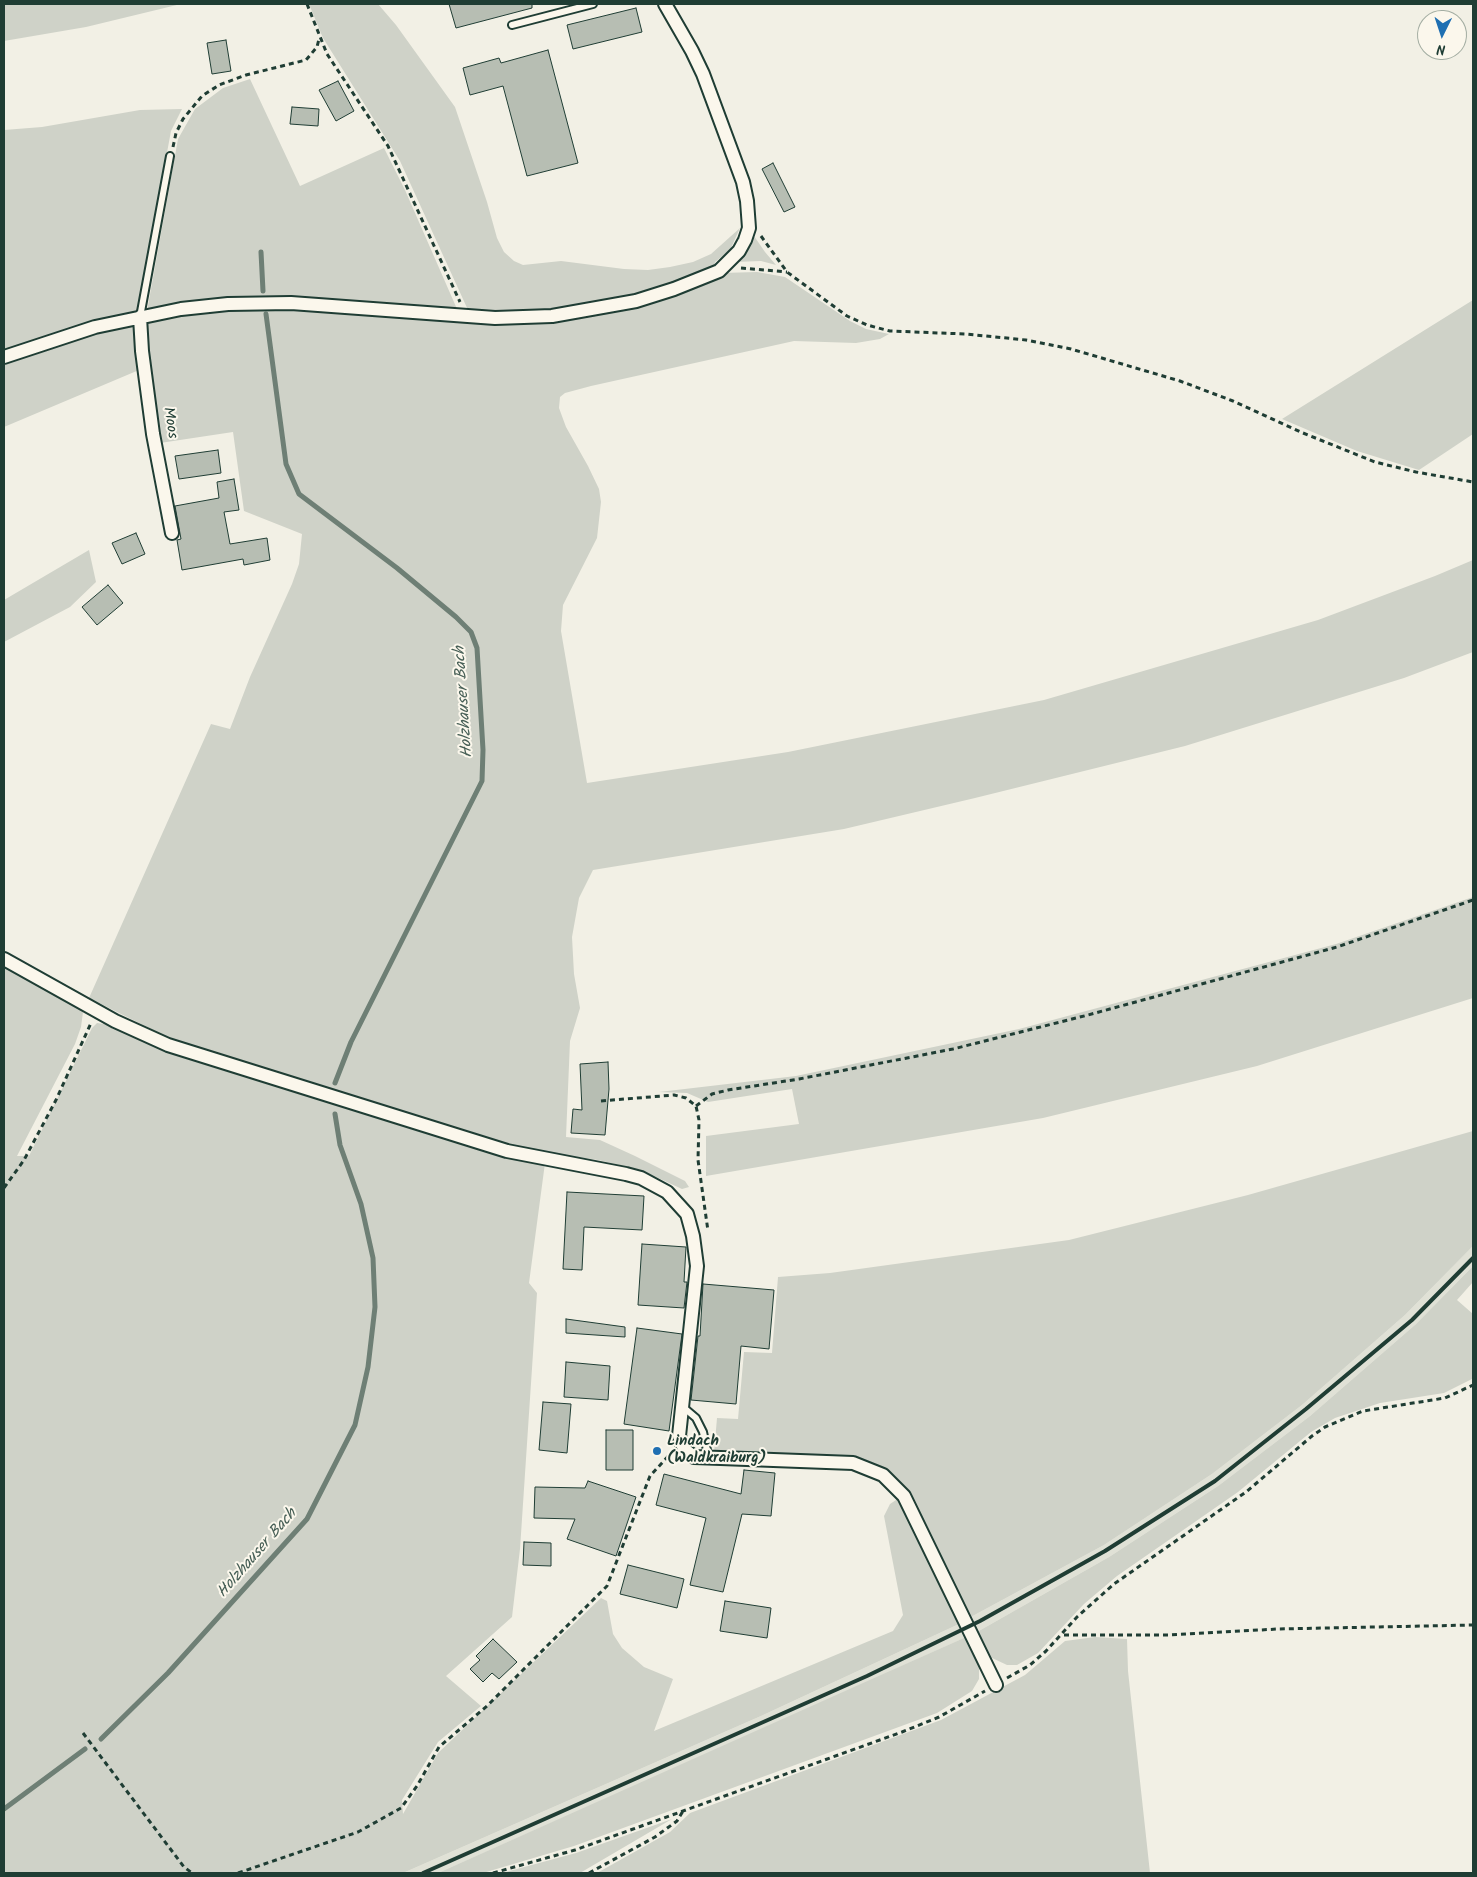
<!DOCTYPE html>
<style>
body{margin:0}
#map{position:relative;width:1477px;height:1877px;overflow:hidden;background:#f2f0e5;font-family:Kalam,sans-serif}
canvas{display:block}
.frame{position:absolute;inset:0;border:5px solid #1f3d34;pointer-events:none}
.north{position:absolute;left:1417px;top:10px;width:50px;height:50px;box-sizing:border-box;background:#fbf7ec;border:1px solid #a3ada2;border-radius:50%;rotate:184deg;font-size:14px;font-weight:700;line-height:20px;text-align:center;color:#1f3d34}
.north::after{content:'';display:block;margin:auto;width:18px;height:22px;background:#1f6fb2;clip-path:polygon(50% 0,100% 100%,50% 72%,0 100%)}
</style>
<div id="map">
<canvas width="1477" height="1877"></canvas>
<div class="frame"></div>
<div class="north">N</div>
</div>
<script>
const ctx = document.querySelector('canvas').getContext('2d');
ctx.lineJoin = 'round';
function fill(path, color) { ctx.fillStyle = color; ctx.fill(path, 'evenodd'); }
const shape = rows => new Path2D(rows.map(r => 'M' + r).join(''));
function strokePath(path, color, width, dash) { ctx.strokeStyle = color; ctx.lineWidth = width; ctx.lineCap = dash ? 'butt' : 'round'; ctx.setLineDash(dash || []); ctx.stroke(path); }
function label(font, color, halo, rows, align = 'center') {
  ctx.font = font + ' Kalam,sans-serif'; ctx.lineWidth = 4; ctx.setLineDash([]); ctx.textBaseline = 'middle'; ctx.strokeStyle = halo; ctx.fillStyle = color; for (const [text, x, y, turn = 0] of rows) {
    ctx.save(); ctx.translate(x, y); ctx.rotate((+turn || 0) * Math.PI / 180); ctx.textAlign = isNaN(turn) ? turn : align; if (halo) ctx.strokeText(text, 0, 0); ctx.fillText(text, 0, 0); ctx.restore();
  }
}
const built = shape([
 [1473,1246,1473,1266,1416,1324,1310,1416,1218,1486,1109,1557,977,1632,969,1618,1104,1545,1212,1474,1302,1405,1405,1315],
 [959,1624,966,1637,766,1728,438,1873,403,1873,761,1716]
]);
const green = shape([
 [4,4,181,4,86,27,4,41],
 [309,4,378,4,396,25,455,107,487,202,497,238,504,252,514,261,523,265,561,261,624,269,648,270,670,267,693,262,711,254,740,228,730,250,715,262,714,270,721,273,757,272,785,277,850,321,866,329,889,334,880,339,856,343,794,341,591,386,565,393,560,397,559,408,566,427,588,466,599,489,601,502,597,538,563,605,561,631,587,783,788,752,1044,700,1318,620,1435,576,1473,560,1473,652,1404,678,1185,746,975,798,844,829,593,870,579,898,572,937,574,974,580,1008,570,1041,566,1137,600,1140,635,1156,685,1181,689,1187,682,1189,641,1170,598,1160,528,1150,475,1137,203,1051,161,1034,89,998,211,724,230,729,250,677,292,584,299,564,302,534,244,511,233,432,160,443,147,358,145,321,216,311,147,311,178,139,195,109,223,88,250,79,300,186,384,148,405,190,457,309,468,310,400,161,323,38],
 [182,109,171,131,143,282,136,325,139,370,4,427,4,130,42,127,140,110],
 [754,236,765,252,776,265,761,261,735,262,744,254],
 [1473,300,1473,434,1419,470,1357,451,1282,419],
 [89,550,96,582,70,607,4,642,4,600],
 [1473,897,1473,998,1257,1066,1043,1118,706,1176,706,1136,799,1124,792,1089,708,1102,687,1093,659,1092,796,1076,1019,1029,1336,944],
 [4,966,74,1005,83,1012,81,1027,75,1044,17,1156,29,1156,92,1028,97,1023,111,1025,168,1049,271,1084,518,1159,545,1163,529,1283,537,1293,520,1549,512,1617,446,1676,481,1706,438,1742,402,1800,403,1814,438,1753,601,1598,607,1601,613,1634,622,1648,644,1667,673,1679,654,1731,893,1631,903,1615,884,1516,890,1504,899,1498,959,1624,761,1716,403,1873,4,1873],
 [1473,1131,1473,1246,1405,1315,1302,1405,1212,1474,1104,1545,969,1618,909,1493,886,1471,714,1453,717,1418,738,1419,744,1352,772,1353,778,1277,830,1273,1069,1240,1248,1195],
 [1473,1266,1473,1282,1457,1300,1473,1314,1472,1379,1444,1393,1380,1403,1335,1418,1311,1432,1238,1492,1117,1576,1084,1604,1038,1653,1017,1665,1007,1665,990,1657,977,1632,1109,1557,1218,1486,1310,1416,1416,1324],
 [966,1637,979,1667,979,1679,972,1691,937,1713,574,1846,483,1873,438,1873],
 [1095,1637,1127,1639,1128,1671,1150,1873,597,1873,670,1832,690,1813,941,1720,1025,1675,1065,1641],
 [672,1819,580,1873,502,1873,576,1853]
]);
const stream = shape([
 [261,252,263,291],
 [266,314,286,464,299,494,397,568,456,617,471,632,477,648,483,750,482,781,351,1042,335,1083],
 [101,1739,168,1673,307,1519,355,1425,368,1367,375,1307,373,1258,361,1204,340,1145,335,1114],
 [4,1809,85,1749]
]);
const building = shape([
 [449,4,532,4,532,8,456,28,449,4],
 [636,8,642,32,573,49,567,25,636,8],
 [226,40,231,71,212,74,207,43,226,40],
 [548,50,578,163,527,176,503,86,470,95,463,68,499,58,501,63,548,50],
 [338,81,354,111,336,121,319,90,338,81],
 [292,107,319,109,318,126,290,124,292,107],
 [773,163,795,207,784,212,762,169,773,163],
 [218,450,221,473,179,479,175,456,218,450],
 [234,479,239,510,224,512,230,544,267,538,270,560,244,565,243,559,182,570,177,540,181,539,175,506,219,498,217,482,234,479],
 [136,533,145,554,122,564,112,543,136,533],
 [108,585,123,603,97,625,82,607,108,585],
 [608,1062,609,1089,605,1135,571,1133,573,1109,582,1110,580,1064,608,1062],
 [567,1192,644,1196,642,1230,584,1227,582,1270,563,1269,567,1192],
 [642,1244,686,1247,684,1282,687,1282,684,1308,638,1305,642,1244],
 [703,1284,774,1290,769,1349,741,1346,736,1404,691,1400,698,1336,700,1336,703,1284],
 [566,1319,625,1327,625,1337,566,1333,566,1319],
 [637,1328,682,1334,669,1431,624,1424,637,1328],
 [566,1362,610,1366,608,1400,564,1397,566,1362],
 [543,1402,571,1404,567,1453,539,1450,543,1402],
 [606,1430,633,1430,633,1470,606,1470,606,1430],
 [744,1470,775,1473,771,1516,742,1514,723,1592,690,1585,706,1518,656,1505,664,1474,741,1494,744,1470],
 [588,1481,636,1497,616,1556,567,1539,575,1519,534,1518,535,1487,585,1488,588,1481],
 [524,1542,551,1543,551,1566,523,1565,524,1542],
 [628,1565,684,1579,677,1608,620,1594,628,1565],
 [725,1601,771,1608,767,1638,720,1631,725,1601],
 [493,1639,517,1662,499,1679,492,1673,483,1682,470,1669,480,1660,476,1656,493,1639]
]);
const path = shape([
 [307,4,327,54,388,146,460,302],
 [173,147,176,133,183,119,202,96,219,85,246,75,306,60,317,47,319,39],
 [761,236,787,272,847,316,867,325,890,331,965,334,1026,340,1071,349,1180,381,1233,401,1303,433,1375,462,1416,472,1473,482],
 [741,268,787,272],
 [601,1101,674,1095,686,1098,696,1106,699,1120,698,1160,708,1231],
 [696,1106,712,1094,728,1090,799,1079,953,1049,1088,1015,1337,947,1473,900],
 [4,1188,24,1160,56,1100,91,1023],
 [1064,1635,1168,1635,1278,1629,1473,1625],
 [1007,1678,1030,1665,1046,1651,1077,1617,1114,1584,1246,1492,1312,1436,1325,1427,1363,1411,1445,1398,1473,1385],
 [83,1733,184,1867,192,1873],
 [238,1873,358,1832,401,1808,417,1786,439,1747,487,1706,607,1586,650,1476,672,1452],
 [493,1873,575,1850,902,1732,939,1717,985,1691],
 [589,1873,655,1837,677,1821,683,1811]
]);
const service = shape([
 [512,25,593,4],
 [140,317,170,156],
 [683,1407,696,1418,703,1432,707,1450,706,1457]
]);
const minor = shape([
 [140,317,142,351,153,434,172,533],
 [4,357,95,327,181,309,228,304,291,303,495,318,552,316,636,301,674,289,719,271,739,251,745,240,749,228,747,201,743,182,703,74,692,51,665,4],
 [4,959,115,1021,168,1045,507,1151,626,1174,641,1178,667,1192,687,1214,693,1236,697,1266,679,1436,684,1449,694,1457,853,1463,883,1475,904,1496,996,1685]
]);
const rail = shape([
 [423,1873,867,1676,980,1621,1105,1551,1215,1481,1306,1409,1412,1320,1473,1258]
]);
const markers = [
 [657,1451,5,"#1f6fb2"]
];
const streetNames = [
 ["Moos",169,423,81]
];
const poiNames = [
 ["Lindach",667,1442],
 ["(Waldkraiburg)",667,1459]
];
const waterNames = [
 ["Holzhauser Bach",465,702,-94],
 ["Holzhauser Bach",258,1554,-49]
];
fill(built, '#e0e1d6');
fill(green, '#cfd2c8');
strokePath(stream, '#6e7f75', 5);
fill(building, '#b7beb3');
strokePath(building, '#1f3d34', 1);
strokePath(service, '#1f3d34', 10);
strokePath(minor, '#1f3d34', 16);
strokePath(path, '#1f3d34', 3, [5, 4]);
strokePath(service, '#fbf7ec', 6);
strokePath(minor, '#fbf7ec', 12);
strokePath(rail, '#1f3d34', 4);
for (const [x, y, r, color] of markers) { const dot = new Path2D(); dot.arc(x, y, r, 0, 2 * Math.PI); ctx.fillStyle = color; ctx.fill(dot); strokePath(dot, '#fbf7ec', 2); }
label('15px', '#1f3d34', '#fbf7ec', streetNames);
label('bold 15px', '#1f3d34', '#fbf7ec', poiNames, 'left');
label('italic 16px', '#465e55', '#fbf7ec', waterNames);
</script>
